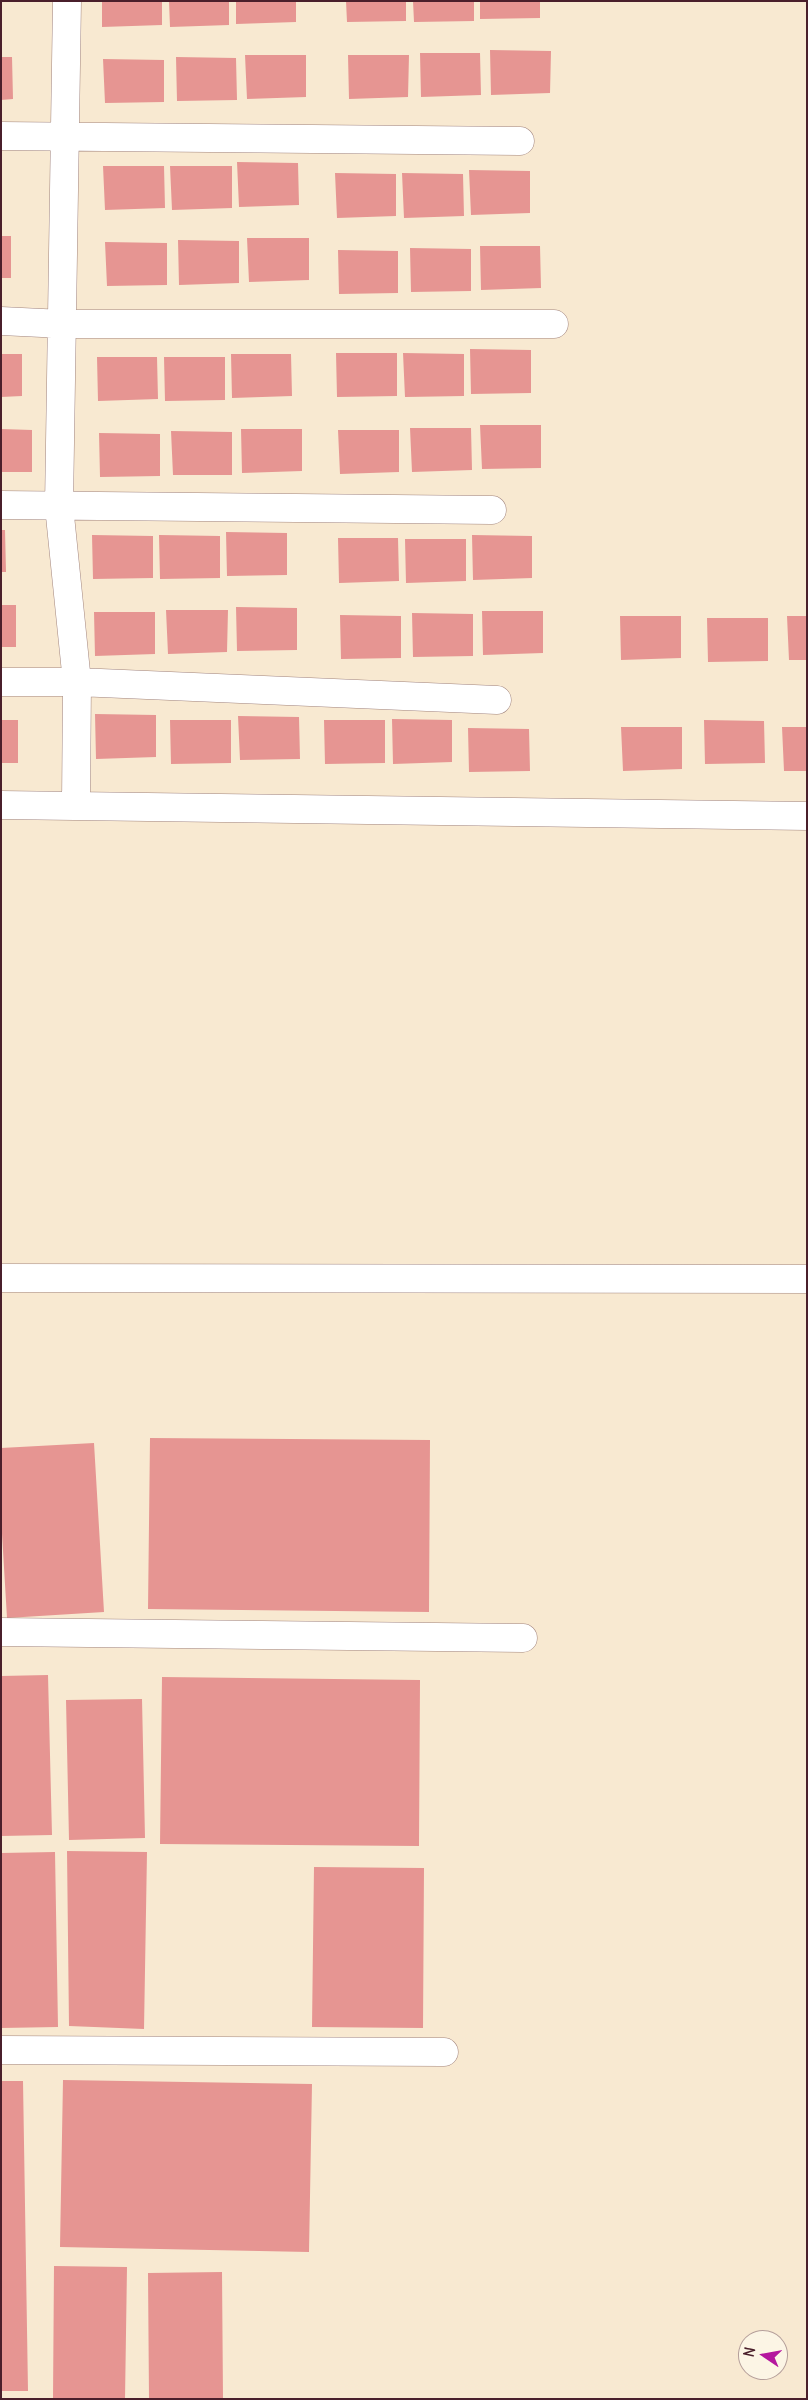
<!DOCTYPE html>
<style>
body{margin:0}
#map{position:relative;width:808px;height:2400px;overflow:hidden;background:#f8e9d1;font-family:Delius,sans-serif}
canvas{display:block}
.frame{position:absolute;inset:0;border:2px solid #4a1f2b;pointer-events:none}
.north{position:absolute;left:738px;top:2330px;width:50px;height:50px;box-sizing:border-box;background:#fcf5e5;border:1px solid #b59f9b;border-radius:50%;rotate:282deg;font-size:14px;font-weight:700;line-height:20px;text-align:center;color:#4a1f2b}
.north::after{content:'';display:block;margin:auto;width:18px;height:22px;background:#b5179e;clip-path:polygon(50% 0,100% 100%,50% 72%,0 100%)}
</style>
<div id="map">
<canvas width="808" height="2400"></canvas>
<div class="frame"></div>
<div class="north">N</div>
</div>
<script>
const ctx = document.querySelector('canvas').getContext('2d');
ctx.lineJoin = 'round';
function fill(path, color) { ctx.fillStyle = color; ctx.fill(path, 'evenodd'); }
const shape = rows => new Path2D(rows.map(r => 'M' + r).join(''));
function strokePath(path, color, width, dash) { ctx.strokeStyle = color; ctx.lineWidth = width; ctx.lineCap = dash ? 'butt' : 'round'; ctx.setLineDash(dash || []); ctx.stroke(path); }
const building = shape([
 [102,1,162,1,162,25,102,27],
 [169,1,229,1,229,25,170,27],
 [236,1,296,1,296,22,236,24],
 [346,1,406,1,406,21,347,22],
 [413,1,474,1,474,21,414,22],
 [480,1,540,1,540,18,480,19],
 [490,50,551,51,550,93,491,95],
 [420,53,480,53,481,95,421,97],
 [245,55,306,55,306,97,247,99],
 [348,55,409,55,408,97,349,99],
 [1,57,12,57,13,99,1,100],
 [176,57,236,58,237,100,177,101],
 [103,59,164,60,164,102,105,103],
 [237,162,298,163,299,205,239,207],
 [103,166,164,166,165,208,105,210],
 [170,166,232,166,232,208,172,210],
 [469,170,530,171,530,213,471,215],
 [335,173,396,174,396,216,337,218],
 [402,173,463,174,464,216,404,218],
 [1,236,11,236,11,278,1,278],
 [247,238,309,238,309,280,249,282],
 [178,240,239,241,239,283,179,285],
 [105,242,167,243,167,285,107,286],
 [480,246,540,246,541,288,481,290],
 [410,248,471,249,471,291,411,292],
 [338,250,398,251,398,293,339,294],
 [470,349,531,350,531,393,471,394],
 [336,353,397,353,397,396,337,397],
 [403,353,464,354,464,396,405,397],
 [1,354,22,354,22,396,1,397],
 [231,354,291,354,292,396,232,398],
 [97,357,157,357,158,399,98,401],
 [164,357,225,357,225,400,165,401],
 [480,425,541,425,541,468,482,469],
 [410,428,471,428,472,470,412,472],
 [1,429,32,430,32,472,1,472],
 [241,429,302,429,302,471,242,473],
 [338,430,399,430,399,472,340,474],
 [171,431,232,432,232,475,173,475],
 [99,433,160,434,160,476,100,477],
 [1,530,5,530,6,572,1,572],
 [226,532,287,533,287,575,227,576],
 [92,535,153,536,153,578,93,579],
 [159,535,220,536,220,578,160,579],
 [472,535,532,536,532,578,473,580],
 [338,538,398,538,399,581,339,583],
 [405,539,466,539,466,581,406,583],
 [1,605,16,605,16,647,1,647],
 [236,607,297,608,297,650,237,651],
 [166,610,228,610,227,652,168,654],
 [482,611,543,611,543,653,483,655],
 [94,612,155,612,155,654,95,656],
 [412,613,473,614,473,656,413,657],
 [340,615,401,616,401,658,341,659],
 [620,616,681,616,681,658,621,660],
 [787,616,807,616,807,660,789,660],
 [707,618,768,618,768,661,708,662],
 [95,714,156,715,156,757,96,759],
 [238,716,299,717,300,759,240,760],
 [392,719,452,720,452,762,393,764],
 [1,720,18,720,18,763,1,763],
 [170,720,231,720,231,763,171,764],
 [324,720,385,720,385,763,325,764],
 [704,720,764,721,765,763,705,764],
 [621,727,682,727,682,769,623,771],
 [782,727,807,727,807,771,784,771],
 [468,728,529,729,530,771,469,772],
 [150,1438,430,1440,429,1612,148,1609],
 [94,1443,104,1612,7,1618,1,1517,1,1448],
 [48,1675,52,1835,1,1836,1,1676],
 [162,1677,420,1680,419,1846,160,1844],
 [142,1699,145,1838,69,1840,66,1700],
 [67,1851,147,1852,144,2029,69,2026],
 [55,1852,58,2027,1,2028,1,1853],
 [314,1867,424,1868,423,2028,312,2027],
 [63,2080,312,2084,309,2252,60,2247],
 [1,2081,23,2081,28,2391,1,2391],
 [54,2266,127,2267,125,2399,53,2398],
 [222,2272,223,2399,149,2399,148,2273]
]);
const minor = shape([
 [67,1,59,506,77,682,76,804],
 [1,136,520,141],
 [1,321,63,324,554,324],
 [1,505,492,510],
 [1,682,77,682,497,700],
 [1,805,807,816],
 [1,1278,807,1279],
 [1,1632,523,1638],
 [1,2050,444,2052]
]);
fill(building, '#e69592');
strokePath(minor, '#a1847e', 29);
strokePath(minor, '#fff', 28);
</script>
